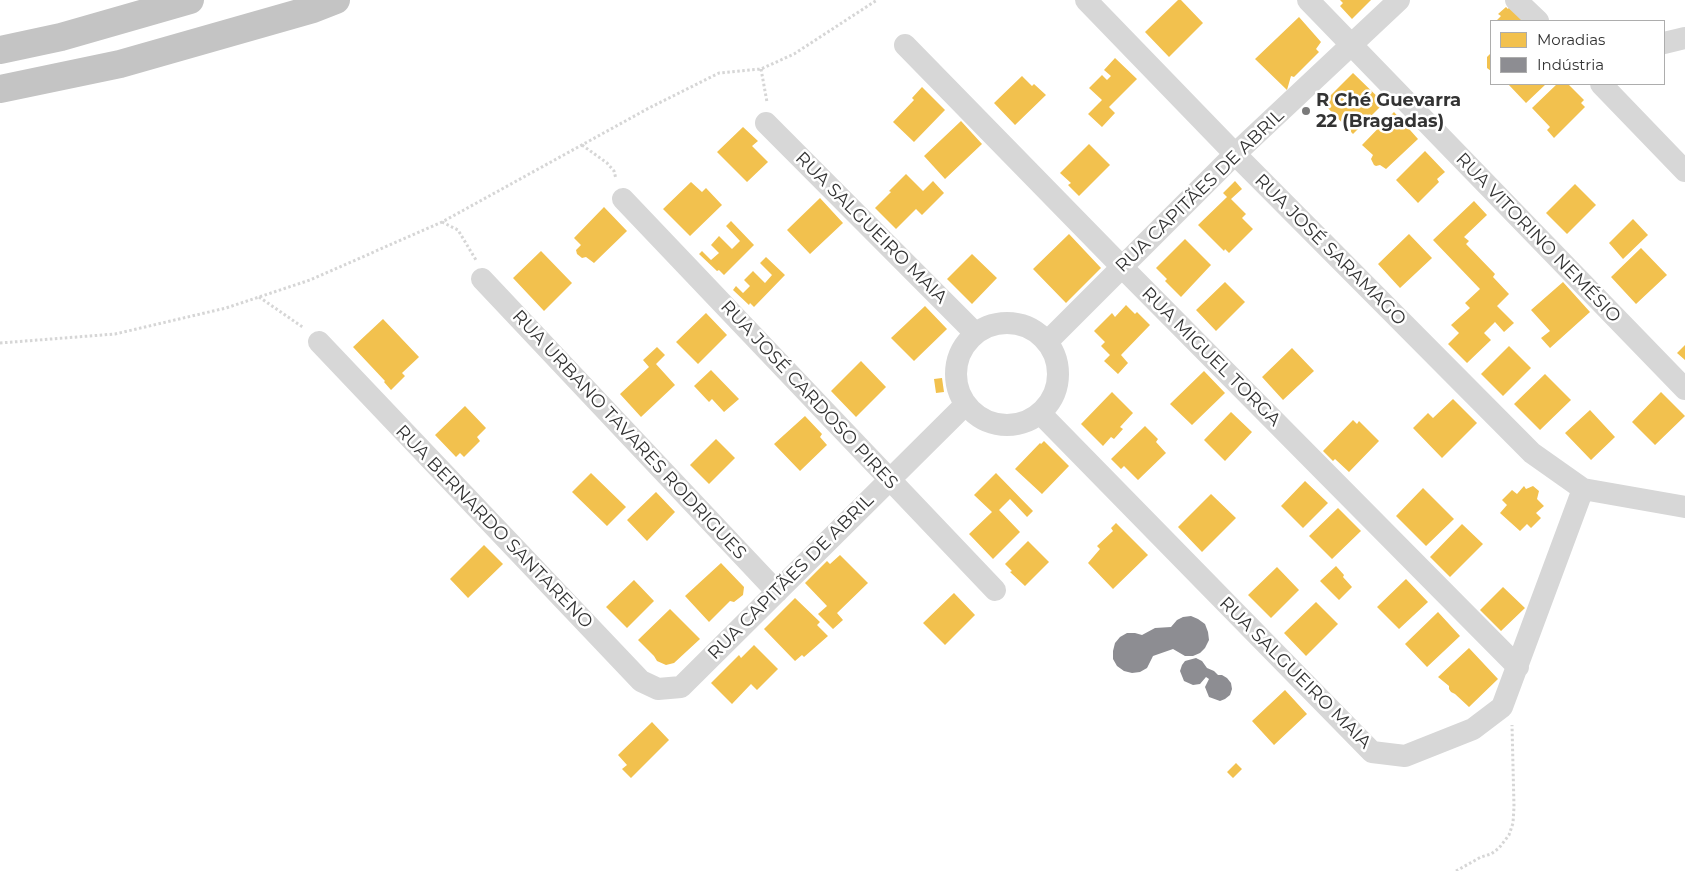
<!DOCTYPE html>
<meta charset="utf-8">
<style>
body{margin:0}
#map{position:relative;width:1685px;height:871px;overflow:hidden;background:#fff;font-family:Montserrat,sans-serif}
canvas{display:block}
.legend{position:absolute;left:1490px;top:20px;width:175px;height:65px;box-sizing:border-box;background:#fff;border:1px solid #adadad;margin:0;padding:6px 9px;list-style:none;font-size:15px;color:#333}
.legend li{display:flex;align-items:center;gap:10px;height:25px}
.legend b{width:25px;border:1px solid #adadad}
</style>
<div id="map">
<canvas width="1685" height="871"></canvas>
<ul class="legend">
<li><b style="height:14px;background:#f2c14e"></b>Moradias</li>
<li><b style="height:14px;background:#8d8d92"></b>Indústria</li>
</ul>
</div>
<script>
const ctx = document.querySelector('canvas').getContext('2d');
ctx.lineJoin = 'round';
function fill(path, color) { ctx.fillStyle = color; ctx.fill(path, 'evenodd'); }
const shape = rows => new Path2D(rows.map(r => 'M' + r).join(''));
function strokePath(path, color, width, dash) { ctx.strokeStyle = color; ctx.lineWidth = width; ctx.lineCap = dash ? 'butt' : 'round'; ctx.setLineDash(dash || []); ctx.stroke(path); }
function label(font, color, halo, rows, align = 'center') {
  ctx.font = font + ' Montserrat,sans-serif'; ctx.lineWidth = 5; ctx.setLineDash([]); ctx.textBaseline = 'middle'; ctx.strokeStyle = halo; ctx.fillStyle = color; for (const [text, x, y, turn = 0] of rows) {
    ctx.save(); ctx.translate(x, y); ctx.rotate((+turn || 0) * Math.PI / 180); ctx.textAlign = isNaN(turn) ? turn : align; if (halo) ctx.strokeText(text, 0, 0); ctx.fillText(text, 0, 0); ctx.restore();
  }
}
const homes = shape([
 [1178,0,1181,0,1203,23,1169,57,1145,32],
 [1340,0,1371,0,1352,19,1340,6,1343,3],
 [1510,6,1525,21,1496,21,1501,16,1498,14,1506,7,1508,9],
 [1299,17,1321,42,1316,49,1319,52,1294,77,1291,76,1287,90,1255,59],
 [1491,53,1491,71,1487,68,1487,57],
 [1115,58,1137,79,1109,107,1115,113,1102,127,1088,114,1102,100,1089,88,1102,75,1107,80,1111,76,1104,70],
 [1353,73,1384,103,1353,134,1323,103],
 [1022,76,1032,86,1034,84,1046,95,1015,125,994,103],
 [1508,84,1546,84,1526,103],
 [1557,84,1568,84,1584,100,1581,103,1585,107,1554,138,1547,130,1550,127,1532,108],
 [922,87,945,110,914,142,893,122,914,100,912,98],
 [1394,112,1418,139,1386,169,1380,165,1376,166,1374,165,1371,159,1373,155,1362,145],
 [961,121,982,144,945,179,924,156],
 [743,127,758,141,752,146,768,162,747,182,717,152],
 [1089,144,1110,165,1079,196,1068,185,1071,183,1060,173],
 [1425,151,1445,172,1437,179,1439,182,1418,203,1396,180],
 [906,174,923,191,933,181,944,193,922,215,916,209,896,229,875,208,891,192,889,191],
 [1235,181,1242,189,1231,199,1246,214,1242,218,1253,229,1229,253,1225,249,1224,251,1198,225,1227,197,1223,193],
 [691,182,702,192,706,188,722,205,690,236,663,209],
 [1575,184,1596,205,1567,234,1546,213],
 [820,198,843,223,810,254,787,230],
 [1474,201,1487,215,1464,237,1469,241,1466,244,1495,274,1493,277,1509,294,1497,306,1514,323,1504,332,1495,322,1484,333,1491,340,1467,363,1448,344,1459,333,1451,325,1470,308,1465,303,1480,289,1433,240],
 [604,207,627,231,594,263,586,257,582,258,577,254,576,250,581,245,574,238],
 [1633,219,1648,235,1623,259,1609,243],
 [731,221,754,245,724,275,719,270,717,271,699,254,702,251,711,260,719,253,711,245,719,236,732,249,740,241,726,226],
 [1069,234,1101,268,1066,303,1033,269],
 [1409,234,1432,258,1400,288,1378,264],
 [1185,239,1211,265,1181,297,1165,281,1167,279,1156,268],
 [1641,248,1667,275,1636,304,1611,277],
 [541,251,572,283,544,311,513,278],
 [972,254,997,278,972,304,947,279],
 [766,257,785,275,754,307,750,303,749,305,733,290,736,286,743,293,750,286,744,280,753,271,765,283,772,275,760,263],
 [1225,282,1245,302,1216,331,1196,310],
 [1563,282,1590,312,1550,348,1541,338,1550,331,1531,310],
 [1126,305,1135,314,1137,312,1150,325,1121,355,1128,363,1118,374,1104,361,1110,355,1101,346,1105,342,1094,331,1112,313,1115,317],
 [925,306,947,329,914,361,891,338],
 [706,313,727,335,698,364,676,342],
 [383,319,419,357,402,373,405,376,391,390,384,382,385,381,353,347],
 [1685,345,1685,360,1677,353],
 [1509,346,1531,368,1503,396,1481,374],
 [657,347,665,355,656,364,675,385,641,417,620,394,649,367,643,360],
 [1292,348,1314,371,1283,400,1262,377],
 [861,361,886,387,856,417,831,391],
 [711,370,739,399,724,412,712,399,709,402,694,386],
 [1204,371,1225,393,1192,425,1170,404],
 [1545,374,1571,400,1540,430,1514,404],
 [942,378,944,392,936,393,934,379],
 [1112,392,1133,413,1120,427,1123,429,1114,439,1111,437,1103,446,1081,424],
 [1661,392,1685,416,1655,445,1632,422],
 [1453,399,1477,423,1442,458,1413,428,1428,413,1433,418],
 [465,406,486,428,477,437,480,441,464,457,460,453,456,457,435,435],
 [1590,410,1615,437,1591,460,1565,433],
 [1231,412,1252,432,1225,461,1204,440],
 [805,416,822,434,820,437,827,445,800,471,774,444],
 [1353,420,1357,424,1359,421,1379,441,1349,472,1335,459,1333,461,1323,451],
 [1145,426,1158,439,1156,442,1166,453,1138,480,1124,466,1121,469,1111,459],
 [716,439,735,458,709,484,690,465],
 [1044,441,1069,466,1042,494,1015,469,1040,443,1041,444],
 [591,473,626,507,607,526,572,492],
 [996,473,1033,511,1027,517,1010,499,999,510,1020,532,993,559,969,534,992,512,974,495],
 [1305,481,1328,503,1303,528,1281,506],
 [1524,486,1526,489,1533,486,1539,491,1537,499,1544,506,1536,513,1541,518,1531,528,1527,524,1520,531,1500,513,1507,505,1502,500,1512,490,1517,494],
 [1423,488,1454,519,1426,546,1396,516],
 [656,492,675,512,647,541,627,520],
 [1211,494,1236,518,1202,552,1178,527],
 [1338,508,1361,531,1332,559,1309,536],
 [1116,523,1148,555,1113,589,1088,563,1100,549,1097,546,1113,531,1111,528],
 [1462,524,1483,544,1450,577,1430,557],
 [1028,541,1049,562,1025,586,1010,572,1012,571,1005,564],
 [484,545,503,564,468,598,450,579],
 [840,555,868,583,837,613,843,620,833,629,818,614,827,606,805,583,827,561,830,564],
 [721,563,744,587,743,595,734,602,730,601,709,622,685,596],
 [1336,566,1344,575,1343,577,1352,587,1339,600,1320,581],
 [1277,567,1299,590,1271,618,1248,595],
 [1406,579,1428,602,1399,629,1377,607],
 [634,580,654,601,627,628,606,607],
 [1503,587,1525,608,1501,631,1480,610],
 [954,593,975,615,945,645,923,623],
 [795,598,820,622,817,625,828,636,804,657,802,655,795,661,764,629],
 [1316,602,1338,624,1306,656,1284,633],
 [670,609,700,639,674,663,666,665,657,661,654,656,638,640],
 [1438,612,1460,636,1427,667,1405,644],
 [754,645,778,669,757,690,751,684,732,704,711,683,739,655,741,658],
 [1469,648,1498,679,1469,707,1455,694,1451,692,1449,689,1449,686,1438,677],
 [1285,690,1307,714,1274,745,1252,721],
 [652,722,669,740,631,778,622,769,627,765,618,755],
 [1236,763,1242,769,1233,778,1227,772]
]);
const industry = shape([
 [1191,616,1198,619,1205,624,1208,632,1209,640,1205,648,1200,653,1193,656,1185,656,1173,649,1153,656,1147,668,1140,672,1132,673,1124,671,1117,666,1113,659,1113,651,1115,643,1120,637,1127,633,1135,633,1142,635,1155,628,1171,627,1177,620,1183,617],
 [1196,658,1202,661,1207,668,1214,671,1218,675,1222,675,1227,678,1231,683,1232,689,1230,695,1225,699,1220,701,1209,697,1205,687,1209,679,1206,677,1200,684,1193,685,1184,681,1180,671,1182,665,1185,661]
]);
const path = shape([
 [761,69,767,102],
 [582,145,607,163,614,171,616,179],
 [442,222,458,230,476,260],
 [259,297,304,328],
 [0,343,115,334,226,308,310,280,442,222,649,108,719,73,761,69,794,54,877,0],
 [1456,871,1481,857,1491,854,1499,848,1509,835,1513,823,1514,807,1512,725]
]);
const minor = shape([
 [1086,0,1235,154,1532,453,1583,489,1685,507],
 [1308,0,1685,389],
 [1516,0,1538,21],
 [1664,43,1685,38],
 [905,45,1122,267,1518,667],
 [1601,84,1685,171],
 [766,123,975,333],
 [623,199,995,590],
 [482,279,777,592],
 '956 374a51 51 0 1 1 102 0a51 51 0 1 1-102 0Z',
 [319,342,641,681,658,689,681,687,966,404],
 [1047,342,1235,154,1399,0],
 [1040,413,1372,752,1405,756,1473,729,1502,707,1583,489]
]);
const motorway = shape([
 [0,50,61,37,190,0],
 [0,89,120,64,313,9,336,0]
]);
const markers = [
 [1306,111,5,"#7a7a7a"]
];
const poiNames = [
 ["R Ché Guevarra",1316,101],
 ["22 (Bragadas)",1316,122]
];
const streetNames = [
 ["RUA CAPITÃES DE ABRIL",1200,191,-44],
 ["RUA SALGUEIRO MAIA",871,228,45],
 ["RUA VITORINO NEMÉSIO",1538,238,46],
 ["RUA JOSÉ SARAMAGO",1330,250,45],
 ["RUA MIGUEL TORGA",1211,357,45],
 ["RUA JOSÉ CARDOSO PIRES",809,395,47],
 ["RUA URBANO TAVARES RODRIGUES",629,435,47],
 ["RUA BERNARDO SANTARENO",494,527,46],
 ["RUA CAPITÃES DE ABRIL",791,577,-45],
 ["RUA SALGUEIRO MAIA",1295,673,45]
];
fill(homes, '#f2c14e');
fill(industry, '#8d8d92');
strokePath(path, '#d6d6d6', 3, [2.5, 2.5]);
strokePath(minor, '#d7d7d7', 22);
strokePath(motorway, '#c4c4c4', 28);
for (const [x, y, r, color] of markers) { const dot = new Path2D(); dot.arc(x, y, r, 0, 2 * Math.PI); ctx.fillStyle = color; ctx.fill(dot); strokePath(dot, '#fff', 2); }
label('bold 18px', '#333', '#fff', poiNames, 'left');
label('18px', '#333', '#fff', streetNames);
</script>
